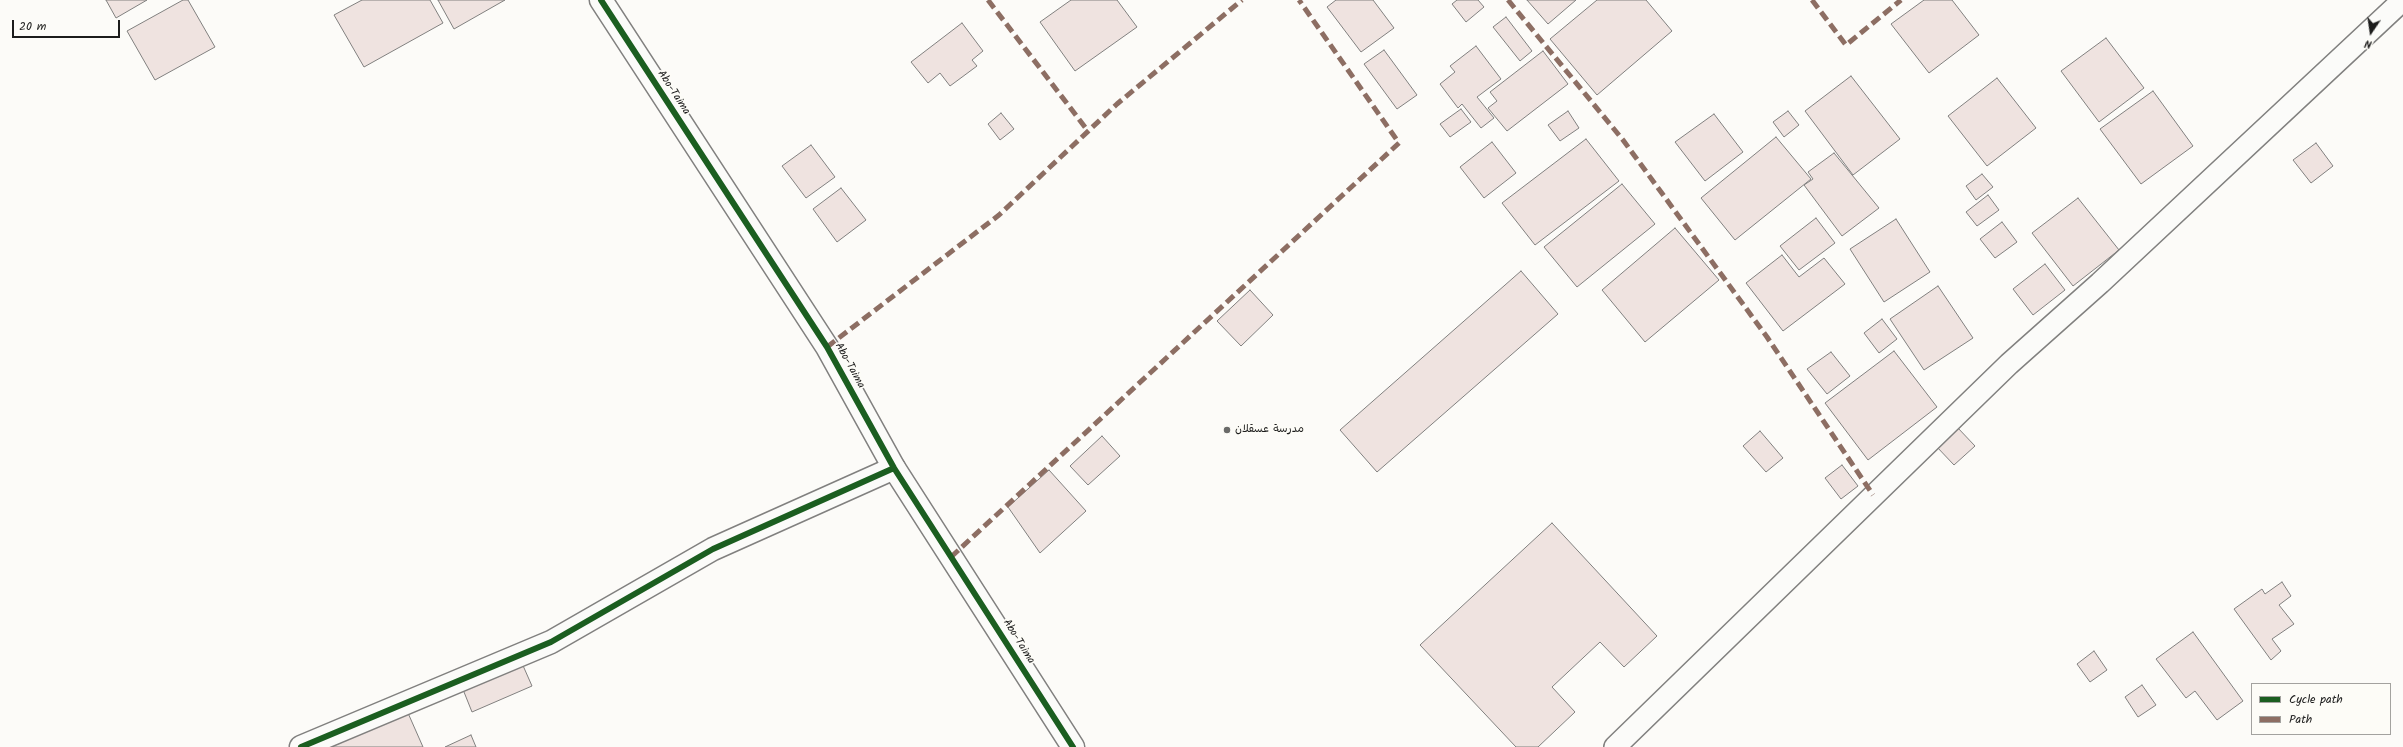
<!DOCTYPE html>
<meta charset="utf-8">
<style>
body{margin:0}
#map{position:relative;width:2403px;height:747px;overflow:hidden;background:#fcfbf8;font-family:Kalam,sans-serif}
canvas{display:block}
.legend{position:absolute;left:2251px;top:683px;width:140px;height:52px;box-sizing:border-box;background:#fdfcf7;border:1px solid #a3a29f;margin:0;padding:5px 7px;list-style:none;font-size:12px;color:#1c1c1c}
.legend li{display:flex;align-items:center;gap:8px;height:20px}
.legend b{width:20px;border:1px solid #a3a29f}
.north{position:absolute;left:2351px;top:12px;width:40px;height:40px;-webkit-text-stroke:3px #fdfcf7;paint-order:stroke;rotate:193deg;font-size:11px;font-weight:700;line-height:16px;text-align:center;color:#1c1c1c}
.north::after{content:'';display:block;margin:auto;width:14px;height:18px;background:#1c1c1c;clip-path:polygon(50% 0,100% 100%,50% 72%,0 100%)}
.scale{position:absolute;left:12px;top:20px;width:108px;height:18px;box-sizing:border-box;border:2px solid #1c1c1c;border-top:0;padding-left:5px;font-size:12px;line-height:14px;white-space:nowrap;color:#1c1c1c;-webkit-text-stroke:3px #fdfcf7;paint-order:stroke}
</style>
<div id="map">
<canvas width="2403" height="747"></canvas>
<ul class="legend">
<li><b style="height:5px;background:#1b5e20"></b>Cycle path</li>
<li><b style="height:5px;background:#8d6e63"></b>Path</li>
</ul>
<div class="north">N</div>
<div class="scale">20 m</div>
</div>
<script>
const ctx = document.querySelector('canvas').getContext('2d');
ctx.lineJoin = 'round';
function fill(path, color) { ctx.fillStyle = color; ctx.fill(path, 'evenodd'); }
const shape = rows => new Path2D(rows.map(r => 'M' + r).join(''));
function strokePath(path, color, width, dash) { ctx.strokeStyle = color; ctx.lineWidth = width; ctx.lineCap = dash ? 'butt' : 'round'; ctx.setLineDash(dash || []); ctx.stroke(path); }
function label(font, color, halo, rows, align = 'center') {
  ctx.font = font + ' Kalam,"Playpen Sans Arabic",sans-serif'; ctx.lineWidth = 3.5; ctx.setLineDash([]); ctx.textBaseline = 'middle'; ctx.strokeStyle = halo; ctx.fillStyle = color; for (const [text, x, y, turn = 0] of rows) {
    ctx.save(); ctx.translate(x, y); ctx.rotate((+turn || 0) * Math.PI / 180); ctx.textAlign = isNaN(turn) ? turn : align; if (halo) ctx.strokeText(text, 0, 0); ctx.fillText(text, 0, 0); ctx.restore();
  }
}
const building = shape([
 [106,0,147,0,116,18,106,0],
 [183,0,188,0,215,47,155,80,127,31,183,0],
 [362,0,430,0,443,23,364,67,334,15,362,0],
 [438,0,505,0,454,29,438,0],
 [1071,0,1117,0,1137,27,1075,71,1040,22,1071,0],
 [1336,0,1373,0,1394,28,1361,52,1327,7,1336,0],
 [1457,0,1478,0,1484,7,1466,22,1452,4,1457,0],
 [1527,0,1576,0,1548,24,1527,0],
 [1597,0,1646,0,1672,31,1597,95,1550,39,1597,0],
 [1924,0,1952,0,1979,35,1929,73,1891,24,1924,0],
 [1506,17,1532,51,1520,61,1493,27,1506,17],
 [962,23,983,51,972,60,977,66,950,86,940,73,928,83,911,62,962,23],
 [2106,38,2144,88,2099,122,2061,71,2106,38],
 [1476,46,1501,79,1477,97,1494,118,1481,128,1462,104,1458,108,1440,84,1455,72,1450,66,1476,46],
 [1384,50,1417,95,1397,109,1364,64,1384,50],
 [1543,51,1568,84,1507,131,1488,108,1497,101,1490,92,1543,51],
 [1851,76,1900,139,1853,175,1805,111,1851,76],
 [1997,78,2036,128,1987,166,1948,116,1997,78],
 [2153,91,2193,146,2141,184,2100,129,2153,91],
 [1461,109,1471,122,1450,137,1440,124,1461,109],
 [1568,111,1579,128,1560,141,1548,125,1568,111],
 [1788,111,1799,125,1784,137,1773,122,1788,111],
 [1001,113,1014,129,1000,140,988,124,1001,113],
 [1714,114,1743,152,1705,181,1675,142,1714,114],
 [1776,137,1811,179,1735,240,1701,198,1776,137],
 [1586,139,1619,181,1535,245,1502,203,1586,139],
 [1492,142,1516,173,1484,198,1460,167,1492,142],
 [2316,143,2333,166,2311,183,2293,160,2316,143],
 [811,145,835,177,806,198,782,166,811,145],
 [1834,153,1879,208,1842,236,1804,185,1813,179,1808,172,1834,153],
 [1982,174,1993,187,1976,200,1966,186,1982,174],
 [1622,184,1655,224,1577,287,1544,247,1622,184],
 [841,188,866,220,837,242,813,209,841,188],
 [1988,195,1999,210,1977,226,1966,212,1988,195],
 [2078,198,2119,250,2073,286,2032,233,2078,198],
 [1816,218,1835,243,1799,270,1780,246,1816,218],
 [1896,219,1930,272,1884,302,1850,249,1896,219],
 [2002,222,2017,242,1995,258,1980,239,2002,222],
 [1675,228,1719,280,1645,342,1602,290,1675,228],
 [1782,255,1799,277,1824,258,1845,284,1783,331,1746,283,1782,255],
 [2045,264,2065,290,2033,315,2013,289,2045,264],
 [1521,271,1558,314,1377,472,1340,430,1521,271],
 [1938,286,1973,338,1924,370,1890,319,1938,286],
 [1250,290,1273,315,1241,346,1217,321,1250,290],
 [1882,319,1897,339,1879,353,1864,333,1882,319],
 [1894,351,1937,407,1868,460,1825,403,1894,351],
 [1831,352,1850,376,1827,394,1807,369,1831,352],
 [1957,427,1975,446,1954,465,1936,446,1957,427],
 [1760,431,1783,458,1766,472,1743,446,1760,431],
 [1102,436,1120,456,1088,485,1070,466,1102,436],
 [1842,465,1858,486,1841,499,1825,478,1842,465],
 [1049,470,1086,511,1040,553,1008,507,1049,470],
 [1552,523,1657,636,1624,667,1600,642,1552,687,1575,712,1538,747,1516,747,1420,645,1552,523],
 [2282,582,2291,596,2279,605,2294,624,2272,639,2281,651,2271,660,2234,609,2262,589,2265,594,2282,582],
 [2193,632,2243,701,2217,720,2195,691,2186,698,2156,659,2193,632],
 [2094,651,2107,670,2090,682,2077,664,2094,651],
 [521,661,532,686,472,712,462,687,521,661],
 [2142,685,2156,705,2138,717,2125,697,2142,685],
 [408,713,423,747,331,747,408,713],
 [471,735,476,747,445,747,471,735]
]);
const lane = shape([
 [1615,747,2009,364,2100,283,2403,0]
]);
const street = shape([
 [301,747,551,642,713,549,894,468]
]);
const secondary = shape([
 [601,0,827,347,894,468,1073,747]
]);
const quiet = shape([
 [988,0,1088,131],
 [1508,0,1623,140,1767,337,1873,495],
 [1812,0,1846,45,1901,0],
 [827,347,999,215,1117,104,1242,0],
 [951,557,1399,143,1299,0]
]);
const cycleway = shape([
 [601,0,827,347,894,468,1073,747],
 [301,747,551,642,713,549,894,468]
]);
const markers = [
 [1227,430,4,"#6a6a69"]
];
const streetNames = [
 ["Abo-Taima",673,93,57],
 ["Abo-Taima",849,366,61],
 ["Abo-Taima",1018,642,58]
];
const poiNames = [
 ["مدرسة عسقلان",1235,430]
];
fill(building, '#efe3e0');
strokePath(building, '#81807f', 1);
strokePath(lane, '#81807f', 24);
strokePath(street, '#81807f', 25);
strokePath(secondary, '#81807f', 25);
strokePath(lane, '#fbfbf9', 21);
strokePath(street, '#fbfbf9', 22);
strokePath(secondary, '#fbfbf9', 22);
strokePath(quiet, '#8d6e63', 5, [10, 5]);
strokePath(cycleway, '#1b5e20', 6);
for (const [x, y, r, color] of markers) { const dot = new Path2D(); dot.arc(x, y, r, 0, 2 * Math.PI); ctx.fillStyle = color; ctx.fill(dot); strokePath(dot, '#fdfcf7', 1.5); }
label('11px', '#1c1c1c', '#fdfcf7', streetNames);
label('11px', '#1c1c1c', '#fdfcf7', poiNames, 'left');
</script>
